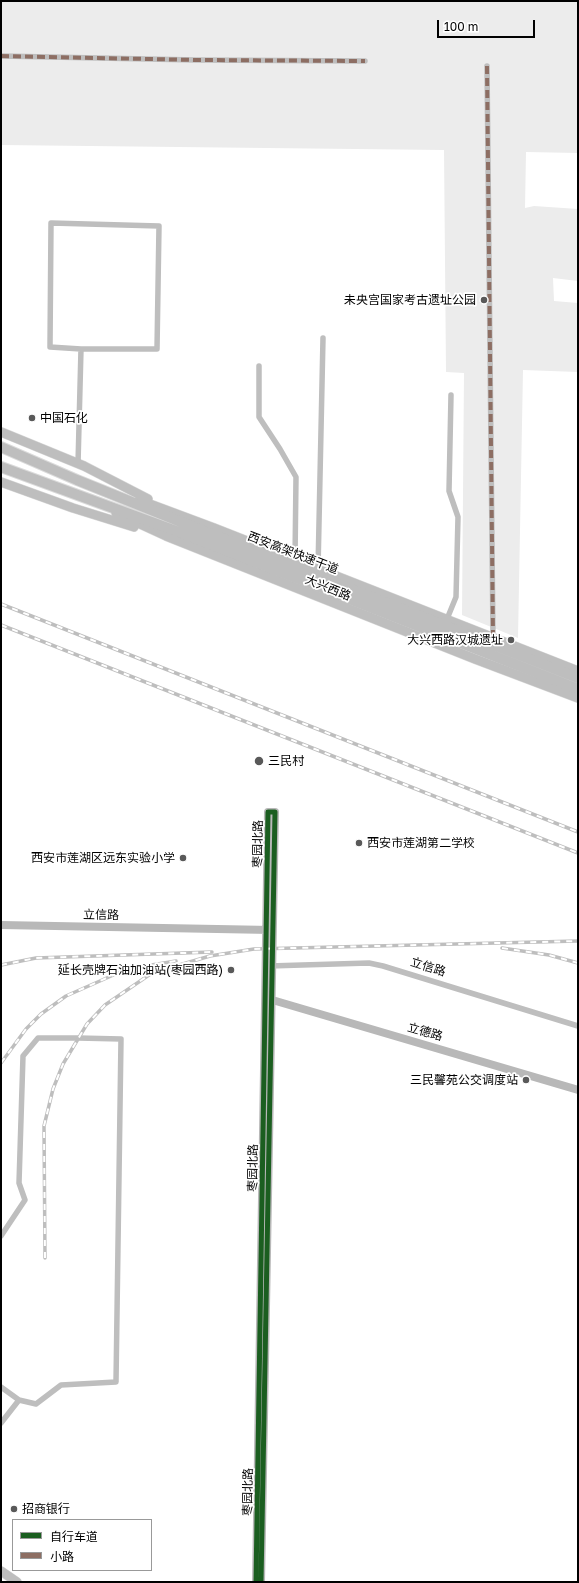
<!DOCTYPE html>
<meta charset="utf-8">
<style>
body{margin:0}
#map{position:relative;width:579px;height:1583px;overflow:hidden;background:#fff;font-family:"Golos Text","Noto Sans SC",sans-serif}
canvas{display:block}
.frame{position:absolute;inset:0;border:2px solid #000;pointer-events:none}
.legend{position:absolute;left:12px;top:1519px;width:140px;height:52px;box-sizing:border-box;background:#fff;border:1px solid #999;margin:0;padding:5px 7px;list-style:none;font-size:12px;color:#000}
.legend li{display:flex;align-items:center;gap:8px;height:20px}
.legend b{width:20px;border:1px solid #999}
.scale{position:absolute;left:437px;top:20px;width:98px;height:18px;box-sizing:border-box;border:2px solid #000;border-top:0;padding-left:5px;font-size:12px;line-height:14px;white-space:nowrap;color:#000;-webkit-text-stroke:3px #fff;paint-order:stroke}
</style>
<div id="map">
<canvas width="579" height="1583"></canvas>
<div class="frame"></div>
<ul class="legend">
<li><b style="height:5px;background:#1b5e20"></b>自行车道</li>
<li><b style="height:5px;background:#8d6e63"></b>小路</li>
</ul>
<div class="scale">100 m</div>
</div>
<script>
const ctx = document.querySelector('canvas').getContext('2d');
ctx.lineJoin = 'round';
function fill(path, color) { ctx.fillStyle = color; ctx.fill(path, 'evenodd'); }
const shape = rows => new Path2D(rows.map(r => 'M' + r).join(''));
function strokePath(path, color, width, dash) { ctx.strokeStyle = color; ctx.lineWidth = width; ctx.lineCap = dash ? 'butt' : 'round'; ctx.setLineDash(dash || []); ctx.stroke(path); }
function label(font, color, halo, rows, align = 'center') {
  ctx.font = font + ' "Golos Text","Noto Sans SC",sans-serif'; ctx.lineWidth = 3.5; ctx.setLineDash([]); ctx.textBaseline = 'middle'; ctx.strokeStyle = halo; ctx.fillStyle = color; for (const [text, x, y, turn = 0] of rows) {
    ctx.save(); ctx.translate(x, y); ctx.rotate((+turn || 0) * Math.PI / 180); ctx.textAlign = isNaN(turn) ? turn : align; if (halo) ctx.strokeText(text, 0, 0); ctx.fillText(text, 0, 0); ctx.restore();
  }
}
const green = shape([
 [1,1,578,1,578,153,526,152,525,208,534,206,578,209,578,281,553,278,554,301,578,303,578,372,523,370,518,638,462,615,464,373,446,372,444,150,1,145]
]);
const street = shape([
 [1,56,196,60,365,61],
 [487,66,493,637],
 [259,366,259,417,280,449,296,477,295,560],
 [78,464,81,349,157,349,159,226,51,223,50,347,81,349],
 [318,569,323,338],
 [447,619,456,597,458,517,449,491,451,395],
 [269,966,369,963,383,966,578,1026],
 [1,1236,25,1200,19,1183,23,1056,38,1038,78,1038,121,1039,116,1382,61,1385,36,1404,19,1400,1,1387],
 [1,1423,19,1400]
]);
const secondary = shape([
 [1,925,271,930],
 [269,999,578,1090],
 [256,1582,268,812,275,812,261,1582]
]);
const primary = shape([
 [1,432,84,466,148,499],
 [1,482,73,508,134,527],
 [139,500,214,528,578,671],
 [116,513,166,536,475,659,578,698],
 [1,1571,17,1582]
]);
const highway = shape([
 [1,447,77,480,191,526,578,678],
 [1,467,187,535,578,689]
]);
const rail = shape([
 [1,604,578,832],
 [1,625,578,853],
 [502,948,549,955,578,963],
 [1,965,36,958,212,952],
 [1,1063,26,1029,41,1014,66,996,127,969,176,961],
 [45,1258,44,1126,53,1089,63,1064,87,1024,105,1005,152,973,210,956,254,949,578,941]
]);
const quiet = shape([
 [1,56,196,60,365,61],
 [487,66,493,637]
]);
const cycleway = shape([
 [256,1582,268,812,275,812,261,1582]
]);
const markers = [
 [484,300,4,"#595959"],
 [32,418,4,"#595959"],
 [511,640,4,"#595959"],
 [259,761,5,"#595959"],
 [359,843,4,"#595959"],
 [183,858,4,"#595959"],
 [231,970,4,"#595959"],
 [526,1080,4,"#595959"],
 [14,1509,4,"#595959"]
];
const poiNames = [
 ["未央宫国家考古遗址公园",476,300],
 ["中国石化",40,418,"left"],
 ["大兴西路汉城遗址",503,640],
 ["三民村",268,761,"left"],
 ["西安市莲湖第二学校",367,843,"left"],
 ["西安市莲湖区远东实验小学",175,858],
 ["延长壳牌石油加油站(枣园西路)",223,970],
 ["三民馨苑公交调度站",518,1080],
 ["招商银行",22,1509,"left"]
];
const streetNames = [
 ["西安高架快速干道",293,553,21],
 ["大兴西路",328,588,22],
 ["枣园北路",258,844,-89],
 ["立信路",101,915,1],
 ["立信路",428,967,17],
 ["立德路",425,1032,16],
 ["枣园北路",253,1168,-89],
 ["枣园北路",248,1492,-89]
];
fill(green, '#ececec');
strokePath(primary, '#dbdbdb', 10);
strokePath(highway, '#dbdbdb', 12);
strokePath(street, '#bebebe', 5.5);
strokePath(secondary, '#b8b8b8', 8);
strokePath(primary, '#bebebe', 9);
strokePath(highway, '#bebebe', 10);
strokePath(rail, '#bebebe', 3.5);
strokePath(rail, '#fff', 2, [6]);
strokePath(quiet, '#8d6e63', 4, [8, 4]);
strokePath(cycleway, '#1b5e20', 5);
for (const [x, y, r, color] of markers) { const dot = new Path2D(); dot.arc(x, y, r, 0, 2 * Math.PI); ctx.fillStyle = color; ctx.fill(dot); strokePath(dot, '#fff', 1.5); }
label('12px', '#000', '#fff', poiNames, 'right');
label('12px', '#000', '#fff', streetNames);
</script>
